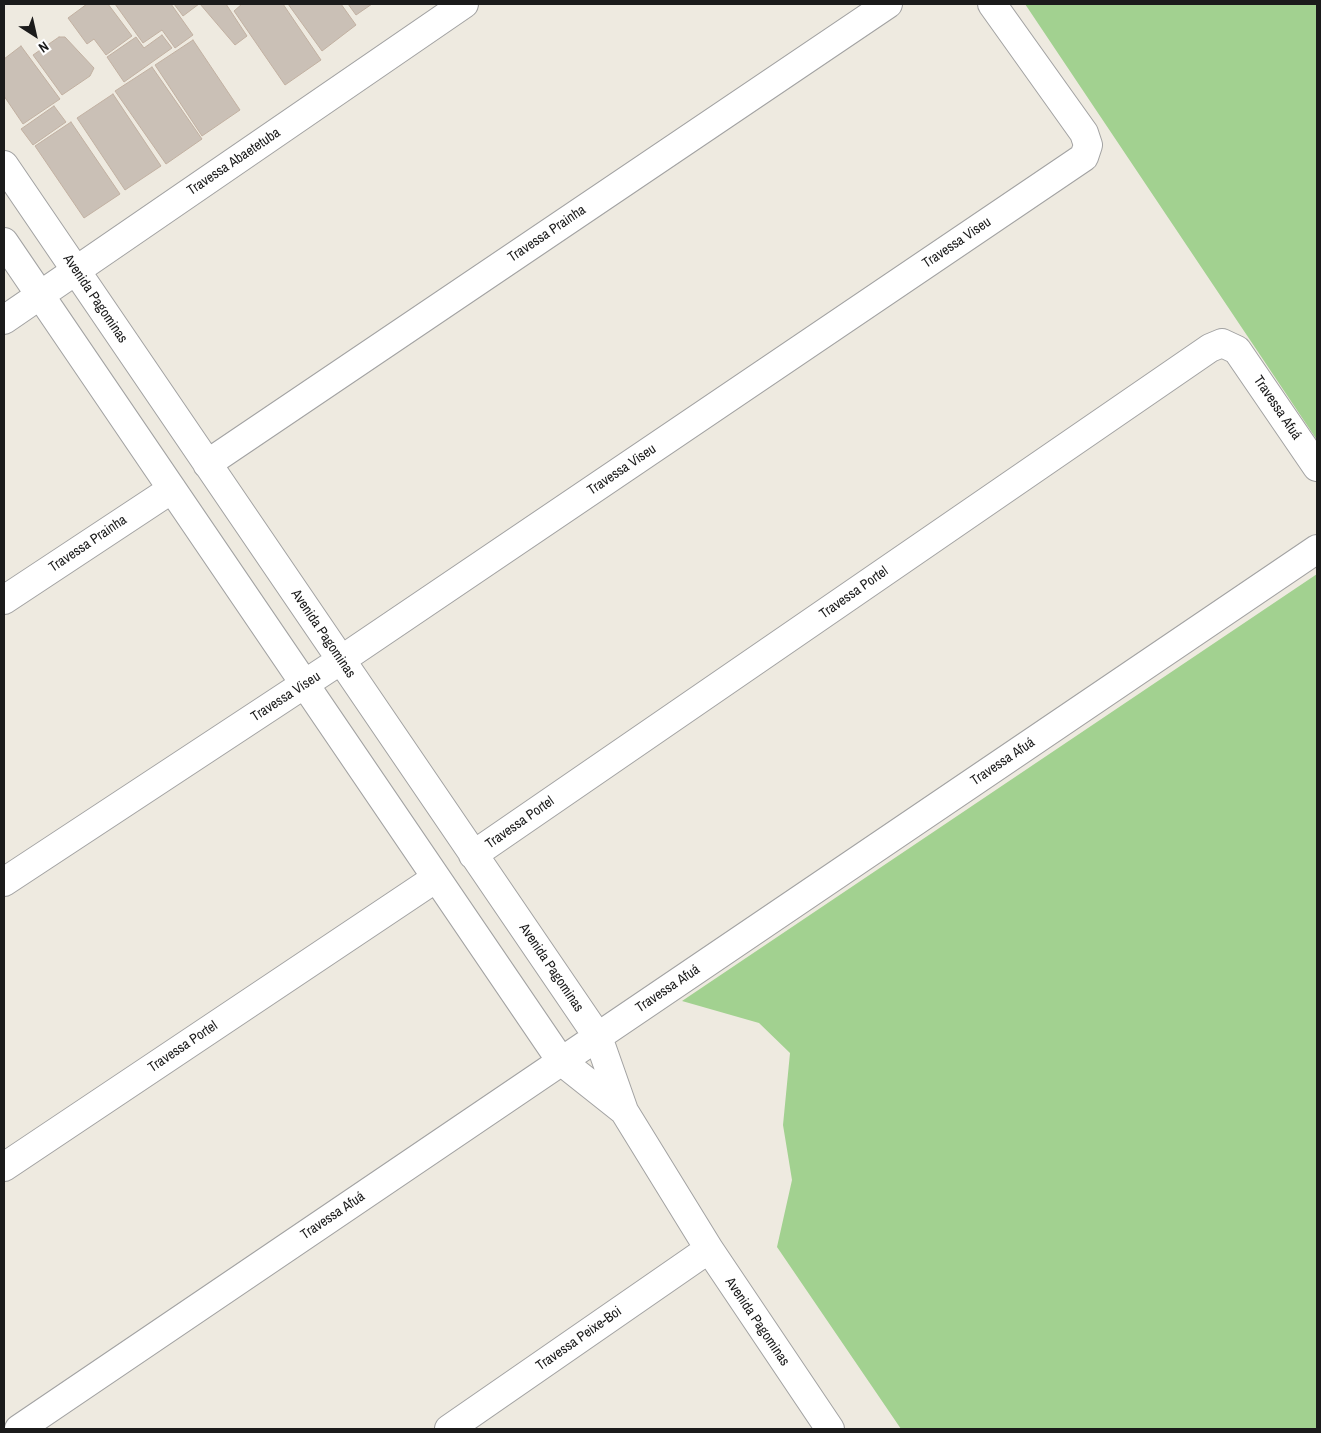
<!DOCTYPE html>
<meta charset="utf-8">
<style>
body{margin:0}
#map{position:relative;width:1321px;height:1433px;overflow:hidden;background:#eeeae0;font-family:"Archivo Narrow",sans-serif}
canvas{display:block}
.frame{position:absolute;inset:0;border:5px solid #1b1b1b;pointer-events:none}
.north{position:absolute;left:10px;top:10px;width:50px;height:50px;-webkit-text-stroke:4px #fff;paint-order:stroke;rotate:145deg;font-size:14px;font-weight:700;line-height:20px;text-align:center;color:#1b1b1b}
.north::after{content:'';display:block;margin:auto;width:18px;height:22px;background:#1b1b1b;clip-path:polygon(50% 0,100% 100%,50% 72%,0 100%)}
</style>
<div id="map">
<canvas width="1321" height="1433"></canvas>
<div class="frame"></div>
<div class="north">N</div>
</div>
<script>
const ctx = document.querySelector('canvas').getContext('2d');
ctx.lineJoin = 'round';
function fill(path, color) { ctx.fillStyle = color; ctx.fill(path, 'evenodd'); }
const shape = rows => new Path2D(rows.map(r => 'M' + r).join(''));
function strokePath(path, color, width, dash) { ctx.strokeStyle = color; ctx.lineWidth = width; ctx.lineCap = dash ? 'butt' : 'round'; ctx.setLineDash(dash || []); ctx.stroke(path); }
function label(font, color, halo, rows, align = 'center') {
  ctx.font = font + ' "Archivo Narrow",sans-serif'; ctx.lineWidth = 5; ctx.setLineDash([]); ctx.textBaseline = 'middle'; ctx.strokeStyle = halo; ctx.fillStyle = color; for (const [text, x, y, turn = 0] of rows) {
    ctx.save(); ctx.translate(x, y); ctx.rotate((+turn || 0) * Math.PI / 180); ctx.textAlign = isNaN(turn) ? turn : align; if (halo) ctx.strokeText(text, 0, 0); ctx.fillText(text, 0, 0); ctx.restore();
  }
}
const forest = shape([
 [1025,4,1317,4,1317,440],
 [1317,574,1317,1429,901,1429,777,1247,792,1180,783,1125,790,1053,759,1023,682,1001]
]);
const building = shape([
 [87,4,108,4,132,36,106,55,94,39,87,44,68,18,87,4],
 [115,4,171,4,193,35,175,48,162,30,143,43,115,4],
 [174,4,199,4,183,16,174,4],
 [200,4,226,4,247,36,235,45,200,4],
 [242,4,283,4,321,60,285,85,234,11,242,4],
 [288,4,341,4,356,25,322,51,288,4],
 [348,4,372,4,356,15,348,4],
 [162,35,172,48,124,82,107,57,136,37,144,48,162,35],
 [59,37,65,37,94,68,90,76,62,95,33,55,59,37],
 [193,40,240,110,202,136,155,65,193,40],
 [21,46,60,99,23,124,4,96,4,59,21,46],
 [152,67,202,139,166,164,115,91,152,67],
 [113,94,161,166,125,190,77,118,113,94],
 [54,106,66,122,33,145,21,129,54,106],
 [71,122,120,194,84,218,35,146,71,122]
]);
const minor = shape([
 [4,165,598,1037,624,1111,709,1249,830,1429],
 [4,242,561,1061,624,1111],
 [4,320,464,4],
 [207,464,888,4],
 [4,600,172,489],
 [473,855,1210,348,1222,343,1237,350,1317,467],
 [4,882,341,660,1084,157,1088,145,1084,133,992,4],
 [4,1167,436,878],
 [19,1429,1317,549],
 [449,1429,709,1249]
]);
const streetNames = [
 ["Travessa Abaetetuba",234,162,-34],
 ["Travessa Prainha",547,234,-34],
 ["Travessa Viseu",957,243,-34],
 ["Avenida Pagominas",95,299,56],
 ["Travessa Afuá",1277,408,56],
 ["Travessa Viseu",622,470,-34],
 ["Travessa Prainha",88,544,-34],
 ["Travessa Portel",854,593,-35],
 ["Avenida Pagominas",323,634,56],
 ["Travessa Viseu",286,697,-33],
 ["Travessa Afuá",1003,762,-34],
 ["Travessa Portel",520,823,-35],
 ["Avenida Pagominas",551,968,56],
 ["Travessa Afuá",668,989,-34],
 ["Travessa Portel",183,1047,-34],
 ["Travessa Afuá",333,1216,-34],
 ["Avenida Pagominas",757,1322,56],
 ["Travessa Peixe-Boi",579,1339,-35]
];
fill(forest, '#a2d190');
fill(building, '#cac0b6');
strokePath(building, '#c1b0a1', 1);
strokePath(minor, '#a2a2a2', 30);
strokePath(minor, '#fff', 28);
label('14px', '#1b1b1b', '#fff', streetNames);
</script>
